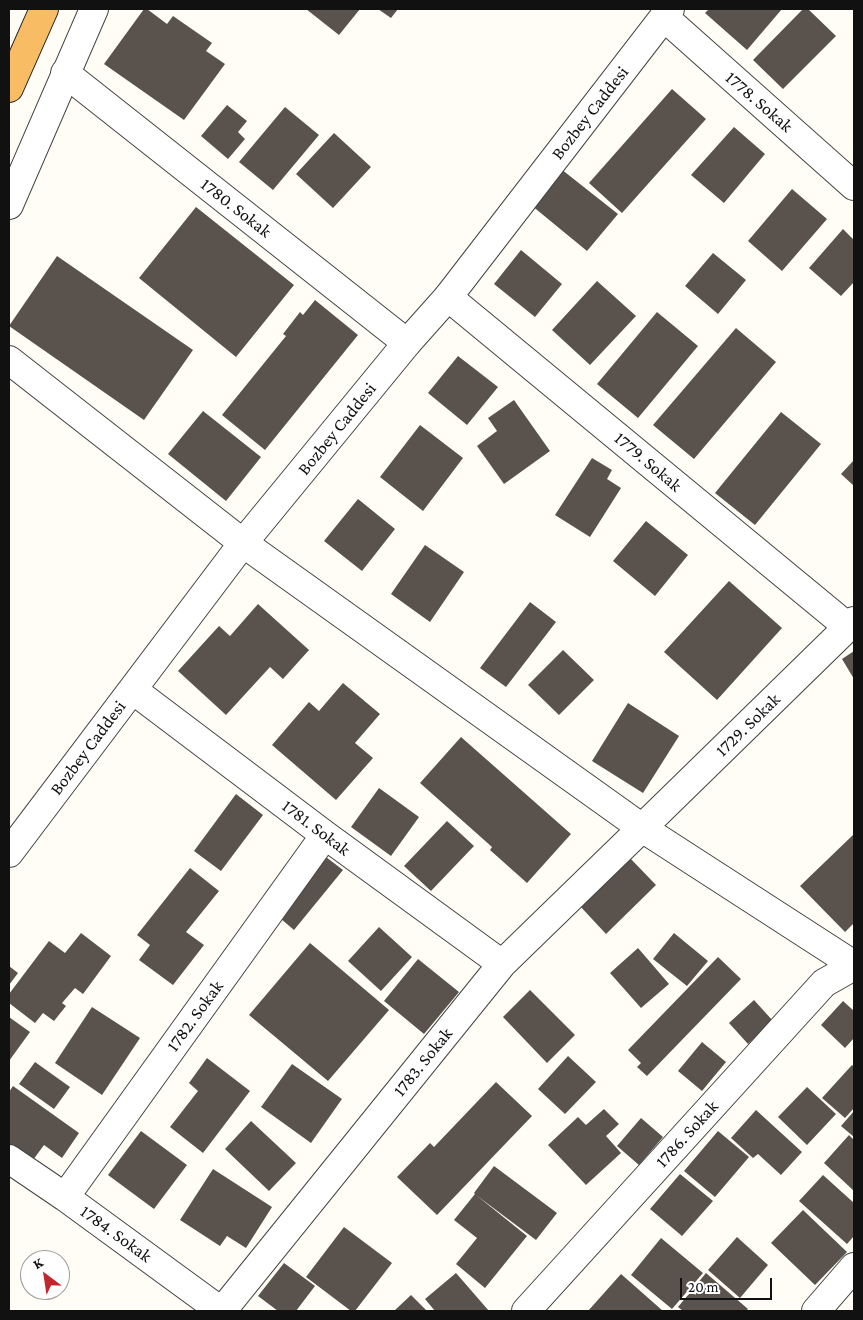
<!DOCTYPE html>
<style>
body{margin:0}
#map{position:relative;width:863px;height:1320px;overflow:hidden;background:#fffdf5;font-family:"Crimson Pro",serif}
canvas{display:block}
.frame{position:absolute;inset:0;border:10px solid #111;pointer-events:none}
.north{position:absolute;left:20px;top:1250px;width:50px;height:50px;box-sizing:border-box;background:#fff;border:1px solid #a0a0a0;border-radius:50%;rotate:329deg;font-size:14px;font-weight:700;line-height:20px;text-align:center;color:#111}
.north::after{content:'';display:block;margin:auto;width:18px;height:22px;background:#c4262e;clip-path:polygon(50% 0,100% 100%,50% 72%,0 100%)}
.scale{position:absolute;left:680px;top:1278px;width:92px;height:22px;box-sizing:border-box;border:2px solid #111;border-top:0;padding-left:6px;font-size:15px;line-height:18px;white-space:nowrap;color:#111;-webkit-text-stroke:4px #fff;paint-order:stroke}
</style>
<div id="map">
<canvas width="863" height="1320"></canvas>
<div class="frame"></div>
<div class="north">K</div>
<div class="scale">20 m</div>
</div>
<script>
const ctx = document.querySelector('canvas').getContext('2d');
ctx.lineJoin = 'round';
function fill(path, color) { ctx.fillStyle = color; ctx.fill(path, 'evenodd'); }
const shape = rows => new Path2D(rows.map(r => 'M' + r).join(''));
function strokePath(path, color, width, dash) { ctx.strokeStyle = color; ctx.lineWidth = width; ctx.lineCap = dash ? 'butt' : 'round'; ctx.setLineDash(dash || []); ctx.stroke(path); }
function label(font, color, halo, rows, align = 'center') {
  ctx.font = font + ' "Crimson Pro",serif'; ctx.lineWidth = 5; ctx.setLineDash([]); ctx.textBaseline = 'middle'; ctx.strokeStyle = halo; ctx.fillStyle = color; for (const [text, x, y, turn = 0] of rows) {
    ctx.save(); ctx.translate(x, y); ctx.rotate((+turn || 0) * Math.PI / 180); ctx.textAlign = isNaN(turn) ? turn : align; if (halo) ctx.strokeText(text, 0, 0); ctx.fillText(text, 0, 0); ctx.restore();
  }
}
const building = shape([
 [144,9,147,9,167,24,173,16,212,43,206,51,225,64,184,120,104,64],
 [306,9,360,9,339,35],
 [378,9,398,9,391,18],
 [709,9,782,9,747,50,705,13],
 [803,9,808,9,836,36,783,89,753,60],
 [672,89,706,119,622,213,589,183],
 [227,105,247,121,238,132,245,139,228,159,201,136],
 [285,107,319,135,273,190,239,162],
 [734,127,765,154,724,203,691,175],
 [334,133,371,167,333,208,296,174],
 [561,169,618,214,587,251,531,205],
 [792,189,827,219,782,271,748,241],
 [196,207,294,285,236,357,139,278],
 [843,229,854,240,854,282,841,296,809,268],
 [521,250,562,284,535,317,494,284],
 [713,253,746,280,718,314,685,286],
 [57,256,193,350,144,420,9,326],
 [597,281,636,316,590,365,552,330],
 [315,300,358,335,265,450,222,415,286,336,283,334,300,312,303,315],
 [657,312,698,346,638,418,597,384],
 [736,328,776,362,694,459,653,425],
 [458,356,498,387,467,425,428,393],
 [514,400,550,451,504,484,477,446,497,431,488,418],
 [203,411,261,457,226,501,168,454],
 [781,412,821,444,755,525,715,493],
 [420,425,463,458,423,511,380,477],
 [592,458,612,470,607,479,621,488,590,537,555,515],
 [854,460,854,486,841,474],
 [358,499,395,529,362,571,324,541],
 [646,521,688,555,655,596,613,561],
 [425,545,464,572,430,622,391,594],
 [729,581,782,628,717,700,664,652],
 [530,602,556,622,506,687,480,668],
 [258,604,309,650,283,679,270,667,226,715,178,671,219,626,230,636],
 [563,650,594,680,559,715,528,685],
 [854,651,854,679,842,659],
 [343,683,380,714,355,743,373,758,336,800,272,745,309,702,319,711],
 [628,703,679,736,643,793,592,761],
 [461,737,571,834,527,883,490,850,492,847,420,783],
 [379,788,419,817,391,856,351,827],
 [236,794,263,815,221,871,194,851],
 [447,821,474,846,431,891,404,866],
 [854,834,854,923,845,932,800,886],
 [322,854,343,870,294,930,274,913],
 [629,857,656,885,606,934,579,905],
 [190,868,219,891,186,932,204,945,173,985,139,960,150,945,137,935],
 [379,927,412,957,381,991,348,961],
 [81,933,111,956,83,994,75,988,62,1003,66,1006,54,1021,43,1013,35,1023,9,1003,9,994,49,941,65,953],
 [674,933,708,961,687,986,653,959],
 [310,943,389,1010,328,1081,249,1015],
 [638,948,669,984,641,1008,610,973],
 [718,957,741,979,647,1076,637,1067,641,1063,628,1050],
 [418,959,459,992,424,1034,384,1001],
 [9,966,18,973,9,985],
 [530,990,575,1035,547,1063,503,1017],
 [754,1000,773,1021,748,1044,729,1023],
 [843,1001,854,1011,854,1038,845,1048,821,1025],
 [92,1007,140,1038,102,1095,55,1063],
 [9,1017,30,1032,9,1061],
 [702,1042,726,1062,702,1091,678,1071],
 [568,1056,596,1082,565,1114,538,1089],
 [207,1058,250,1091,203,1153,170,1127,198,1091,189,1083],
 [35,1062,70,1087,54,1109,19,1084],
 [292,1064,342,1099,311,1143,261,1107],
 [852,1065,854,1067,854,1108,845,1118,822,1098],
 [496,1082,532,1116,437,1215,397,1177,430,1143,434,1147],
 [13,1086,79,1133,62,1158,44,1145,33,1160,9,1144,9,1092],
 [807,1087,836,1114,807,1145,778,1117],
 [604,1109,619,1124,606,1136,621,1153,586,1185,548,1145,578,1117,586,1125],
 [756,1110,802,1152,781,1175,758,1154,753,1158,731,1138],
 [854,1111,854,1137,841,1126],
 [641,1118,663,1137,639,1165,617,1146],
 [251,1121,296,1163,269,1191,225,1149],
 [141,1131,187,1165,154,1209,108,1175],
 [718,1131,749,1157,715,1197,684,1171],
 [849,1135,854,1140,854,1191,824,1163],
 [494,1166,557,1213,536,1240,476,1195,527,1236,485,1288,456,1264,477,1238,454,1220,475,1194,474,1193],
 [213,1169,272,1207,246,1248,227,1236,220,1246,180,1220],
 [680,1174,713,1201,682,1236,650,1209],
 [823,1175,854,1203,854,1236,847,1244,799,1201],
 [803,1210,847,1252,815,1285,771,1243],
 [344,1227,392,1263,355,1311,351,1311,306,1277],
 [737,1237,768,1265,740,1298,708,1270],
 [661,1238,703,1273,672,1309,631,1275],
 [284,1263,315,1286,296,1311,278,1311,258,1296],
 [456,1273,489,1311,435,1311,425,1299],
 [706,1273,748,1309,746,1311,683,1311,678,1307],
 [621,1274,663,1311,588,1311],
 [411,1295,427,1311,394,1311]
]);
const minor = shape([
 [664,17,854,186],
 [65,73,407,343],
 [448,297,848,627],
 [9,360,243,543,642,828,854,965],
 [133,690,325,835,502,964],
 [9,1159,65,1197,221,1311],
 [65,1197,325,835],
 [222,1311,502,964,642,828],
 [526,1311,824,983,854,966],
 [816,1311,854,1267]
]);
const tertiary = shape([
 [9,205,94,9],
 [642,828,854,621],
 [9,853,243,543,407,343,448,297,670,9]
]);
const trunk = shape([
 [9,88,44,9]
]);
const streetNames = [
 ["1778. Sokak",759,102,41],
 ["Bozbey Caddesi",590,113,-52],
 ["1780. Sokak",236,208,38],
 ["Bozbey Caddesi",337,429,-51],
 ["1779. Sokak",648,462,40],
 ["1729. Sokak",748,725,-44],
 ["Bozbey Caddesi",88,748,-53],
 ["1781. Sokak",316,828,37],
 ["1782. Sokak",195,1016,-54],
 ["1783. Sokak",423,1062,-51],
 ["1786. Sokak",687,1134,-48],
 ["1784. Sokak",116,1234,36]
];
fill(building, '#5a524d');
strokePath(minor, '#444', 30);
strokePath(tertiary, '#444', 30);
strokePath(trunk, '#222', 30);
strokePath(minor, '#fff', 28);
strokePath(tertiary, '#fff', 28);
strokePath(trunk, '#f7bc64', 28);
label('18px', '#111', '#fff', streetNames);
</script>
